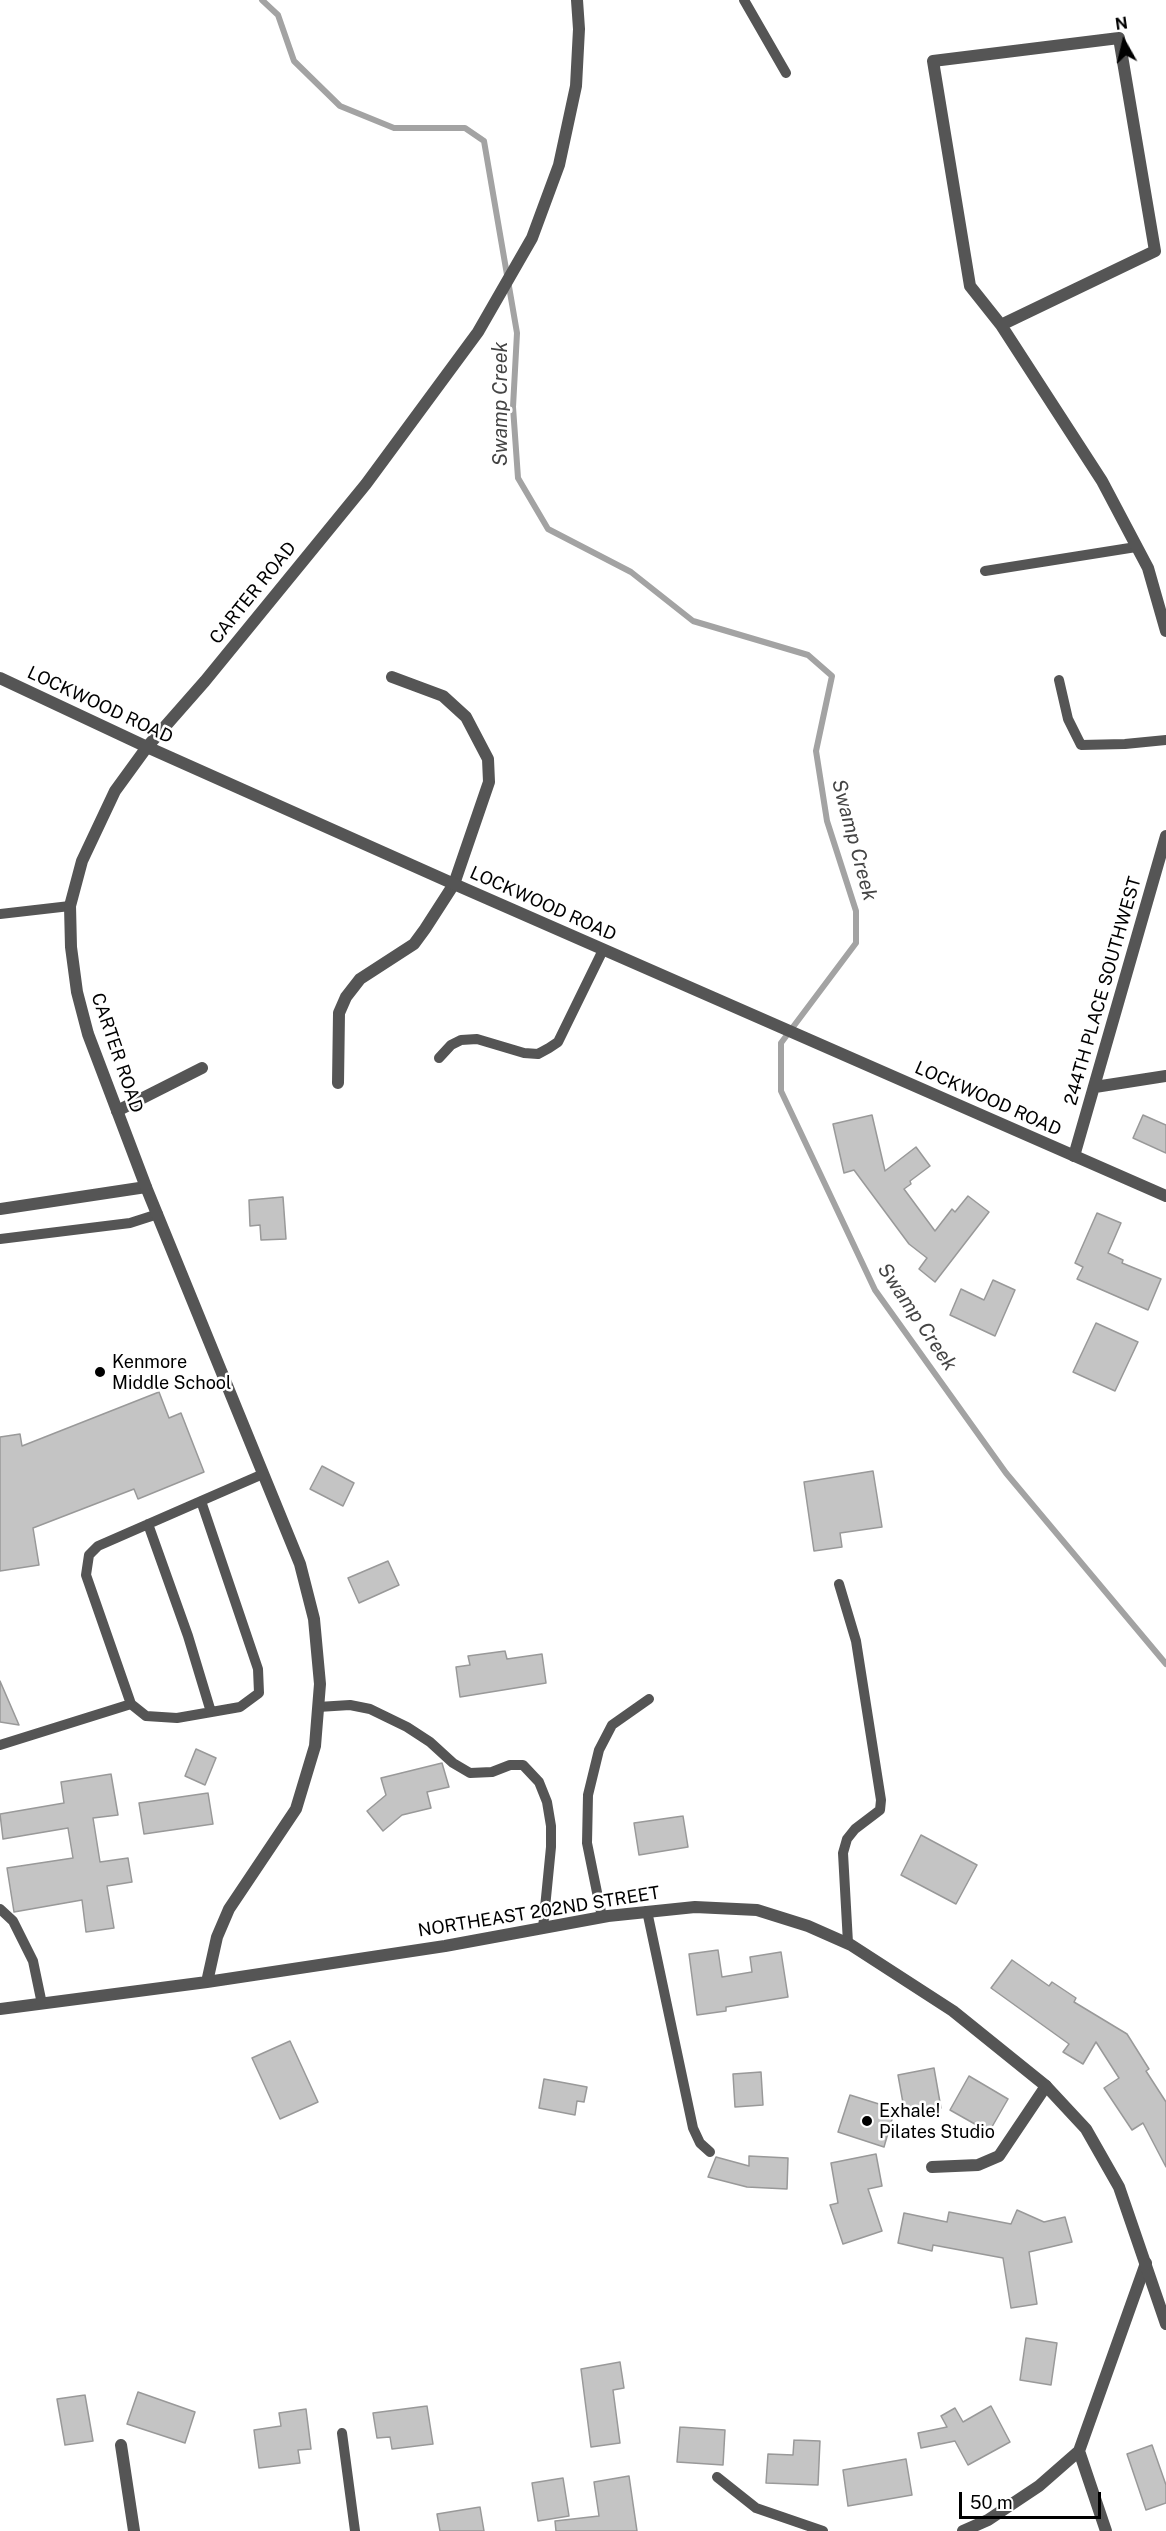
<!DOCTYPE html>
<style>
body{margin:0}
#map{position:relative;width:1166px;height:2531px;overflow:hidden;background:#fff;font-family:"Public Sans",sans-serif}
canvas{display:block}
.north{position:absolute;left:1094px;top:12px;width:60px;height:60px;-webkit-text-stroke:4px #fff;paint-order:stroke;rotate:352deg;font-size:16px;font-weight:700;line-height:24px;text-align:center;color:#000}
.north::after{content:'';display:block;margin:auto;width:21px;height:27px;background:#000;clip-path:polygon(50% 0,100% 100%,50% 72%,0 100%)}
.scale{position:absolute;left:959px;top:2492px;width:142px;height:27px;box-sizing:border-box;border:3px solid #000;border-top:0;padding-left:8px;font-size:18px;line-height:21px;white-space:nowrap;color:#000;-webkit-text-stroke:4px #fff;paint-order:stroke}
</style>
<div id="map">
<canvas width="1166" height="2531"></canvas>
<div class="north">N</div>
<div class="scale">50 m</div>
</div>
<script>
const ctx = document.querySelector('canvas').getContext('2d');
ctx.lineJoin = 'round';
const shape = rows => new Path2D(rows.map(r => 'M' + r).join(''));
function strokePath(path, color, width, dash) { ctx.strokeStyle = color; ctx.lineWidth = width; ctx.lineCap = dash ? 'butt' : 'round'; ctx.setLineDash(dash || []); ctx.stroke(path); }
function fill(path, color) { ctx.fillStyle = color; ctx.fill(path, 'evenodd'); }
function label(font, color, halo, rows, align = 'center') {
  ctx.font = font + ' "Public Sans",sans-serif'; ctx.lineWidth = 5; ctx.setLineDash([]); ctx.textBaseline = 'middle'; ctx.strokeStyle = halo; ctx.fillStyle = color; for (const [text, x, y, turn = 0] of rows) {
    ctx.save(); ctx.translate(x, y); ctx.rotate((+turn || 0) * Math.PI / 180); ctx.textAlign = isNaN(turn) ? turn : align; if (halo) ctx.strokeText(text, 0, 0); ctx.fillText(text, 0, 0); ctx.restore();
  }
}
const stream = shape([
 [262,0,278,15,294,61,340,106,394,128,465,128,484,141,517,333,513,407,518,478,548,529,631,572,693,621,808,655,832,676,816,751,827,821,856,911,856,943,781,1043,781,1091,875,1290,1006,1473,1166,1664]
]);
const building = shape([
 [872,1115,885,1171,916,1147,930,1166,910,1181,911,1184,904,1189,935,1231,952,1209,955,1212,968,1196,989,1212,935,1282,919,1269,927,1258,909,1244,854,1170,844,1173,833,1124,872,1115],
 [1143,1115,1166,1125,1166,1153,1133,1138,1143,1115],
 [283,1197,286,1239,261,1240,260,1225,250,1226,249,1200,283,1197],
 [1097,1213,1121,1223,1108,1253,1123,1260,1122,1263,1161,1279,1148,1310,1077,1279,1083,1267,1075,1263,1097,1213],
 [993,1280,1015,1290,995,1336,950,1315,961,1289,984,1300,993,1280],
 [1096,1323,1138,1342,1115,1391,1073,1372,1096,1323],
 [159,1392,169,1418,181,1413,204,1472,138,1499,134,1489,33,1528,39,1565,0,1571,0,1437,20,1434,22,1446,159,1392],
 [322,1466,354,1483,343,1506,310,1489,322,1466],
 [873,1471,882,1527,840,1533,842,1547,814,1551,804,1482,873,1471],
 [388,1561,399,1585,359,1603,348,1578,388,1561],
 [505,1651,507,1659,542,1654,546,1683,460,1697,456,1667,470,1665,468,1656,505,1651],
 [0,1681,19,1725,0,1722,0,1681],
 [196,1749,216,1758,205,1785,185,1776,196,1749],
 [442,1763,449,1787,427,1792,431,1808,402,1815,383,1831,367,1811,386,1795,381,1778,442,1763],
 [111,1774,118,1815,93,1818,100,1862,128,1858,132,1882,107,1886,114,1928,86,1932,82,1900,14,1912,7,1868,73,1858,68,1828,3,1839,0,1814,64,1803,61,1782,111,1774],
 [208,1793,213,1824,144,1834,139,1803,208,1793],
 [683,1816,688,1847,639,1855,634,1823,683,1816],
 [921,1835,977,1865,956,1904,901,1875,921,1835],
 [718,1950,722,1977,752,1972,750,1957,781,1952,788,1997,726,2007,726,2011,697,2015,689,1954,718,1950],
 [1012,1960,1049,1986,1052,1982,1076,1998,1074,2002,1127,2034,1149,2069,1146,2071,1166,2102,1166,2167,1143,2123,1132,2130,1104,2088,1119,2078,1096,2042,1083,2064,1063,2052,1069,2044,991,1988,1012,1960],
 [290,2041,318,2102,280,2119,252,2058,290,2041],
 [934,2068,941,2108,905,2114,898,2075,934,2068],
 [761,2072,763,2105,735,2107,733,2074,761,2072],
 [969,2076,1008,2099,989,2132,950,2110,969,2076],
 [544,2079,587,2087,584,2102,577,2101,575,2115,539,2108,544,2079],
 [850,2095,895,2109,884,2147,838,2132,850,2095],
 [876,2154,882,2186,868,2189,882,2231,843,2244,830,2205,838,2203,831,2163,876,2154],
 [749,2156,788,2158,787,2189,747,2187,708,2177,716,2157,749,2166,749,2156],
 [1017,2210,1044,2222,1065,2217,1072,2242,1029,2252,1037,2304,1011,2308,1003,2258,933,2245,932,2251,898,2243,904,2213,947,2222,949,2212,1011,2224,1017,2210],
 [1026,2338,1057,2343,1051,2385,1020,2380,1026,2338],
 [620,2362,624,2388,613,2390,620,2443,591,2447,581,2369,620,2362],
 [138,2392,195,2412,185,2443,127,2424,138,2392],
 [85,2395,93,2441,65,2445,57,2399,85,2395],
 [427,2406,433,2444,392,2449,390,2437,377,2438,373,2413,427,2406],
 [991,2406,1010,2442,968,2465,955,2441,921,2448,918,2433,947,2427,941,2416,955,2408,963,2422,991,2406],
 [306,2409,311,2449,298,2450,300,2463,259,2468,254,2430,281,2426,279,2413,306,2409],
 [680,2427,725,2430,723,2465,677,2462,680,2427],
 [794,2440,820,2441,818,2485,766,2483,768,2454,793,2455,794,2440],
 [1152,2445,1166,2485,1166,2503,1146,2510,1127,2454,1152,2445],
 [906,2459,912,2495,848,2506,843,2470,906,2459],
 [629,2476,637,2531,556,2531,555,2521,599,2516,594,2482,629,2476],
 [563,2478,569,2516,538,2521,532,2483,563,2478],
 [480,2507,484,2531,440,2531,437,2514,480,2507]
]);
const service = shape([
 [744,0,786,73],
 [985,571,1136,547],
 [1059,680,1068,719,1081,745,1125,744,1166,740],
 [0,914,70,906],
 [439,1058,451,1045,461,1040,477,1039,524,1053,538,1054,549,1048,558,1042,603,950],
 [0,1239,130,1223,158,1214],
 [201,1501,258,1669,259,1693,240,1707,177,1718,146,1716,131,1704,86,1575,89,1555,98,1546,201,1501,263,1474],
 [148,1524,188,1636,211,1712],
 [839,1584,856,1641,881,1800,880,1810,855,1829,847,1839,843,1853,848,1943],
 [318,1707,350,1705,370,1709,407,1727,430,1742,453,1763,470,1773,492,1772,510,1765,523,1765,539,1782,547,1802,551,1826,551,1847,543,1928],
 [0,1745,131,1704],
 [0,1909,13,1921,33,1961,42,2004],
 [647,1911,693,2128,700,2143,710,2152],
 [602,1917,587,1843,588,1795,599,1750,612,1725,649,1699],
 [342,2433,355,2531],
 [717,2477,756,2508,823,2531]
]);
const minor = shape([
 [1119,38,1155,251,1001,325,970,286,933,61,1119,38],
 [1001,325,1102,481,1148,568,1166,631],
 [338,1083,339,1013,346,997,360,979,414,944,425,929,454,884,489,782,488,759,466,717,443,696,392,677],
 [1095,1087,1166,1076],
 [117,1111,202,1068],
 [1074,1156,1166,836],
 [0,1209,146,1187],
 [932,2167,978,2165,999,2156,1046,2086],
 [121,2445,134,2531],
 [1079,2451,1106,2531],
 [963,2531,988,2520,1039,2486,1079,2451,1146,2263]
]);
const tertiary = shape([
 [0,678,147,747,454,884,1166,1196],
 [207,1982,217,1937,229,1909,296,1809,315,1746,320,1684,314,1619,300,1564,146,1187,88,1034,77,992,71,947,70,906,82,861,115,791,147,747,205,681,366,484,478,332,532,238,559,165,576,86,579,29,577,0],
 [0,2009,207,1982,445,1946,608,1916,695,1907,757,1910,808,1926,851,1945,953,2011,1046,2086,1086,2129,1119,2187,1166,2324]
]);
const markers = [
 [100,1372,6,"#000"],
 [867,2121,6,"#000"]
];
const streetNames = [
 ["CARTER ROAD",253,593,-51],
 ["LOCKWOOD ROAD",100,705,25],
 ["LOCKWOOD ROAD",543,904,24],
 ["244TH PLACE SOUTHWEST",1103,991,-74],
 ["CARTER ROAD",117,1053,71],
 ["LOCKWOOD ROAD",988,1099,24],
 ["NORTHEAST 202ND STREET",539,1912,-9]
];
const poiNames = [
 ["Kenmore",112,1362],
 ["Middle School",112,1383],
 ["Exhale!",879,2111],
 ["Pilates Studio",879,2132]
];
const waterNames = [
 ["Swamp Creek",501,404,-90],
 ["Swamp Creek",854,840,75],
 ["Swamp Creek",917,1317,56]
];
strokePath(stream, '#a3a3a3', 6);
fill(building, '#c4c4c4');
strokePath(building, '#999', 1.5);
strokePath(service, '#555', 10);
strokePath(minor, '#555', 12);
strokePath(tertiary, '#555', 12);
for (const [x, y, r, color] of markers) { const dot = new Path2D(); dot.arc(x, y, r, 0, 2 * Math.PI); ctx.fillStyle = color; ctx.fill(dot); strokePath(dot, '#fff', 2); }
label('18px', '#000', '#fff', streetNames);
label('18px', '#000', '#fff', poiNames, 'left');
label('italic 20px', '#444', '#fff', waterNames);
</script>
